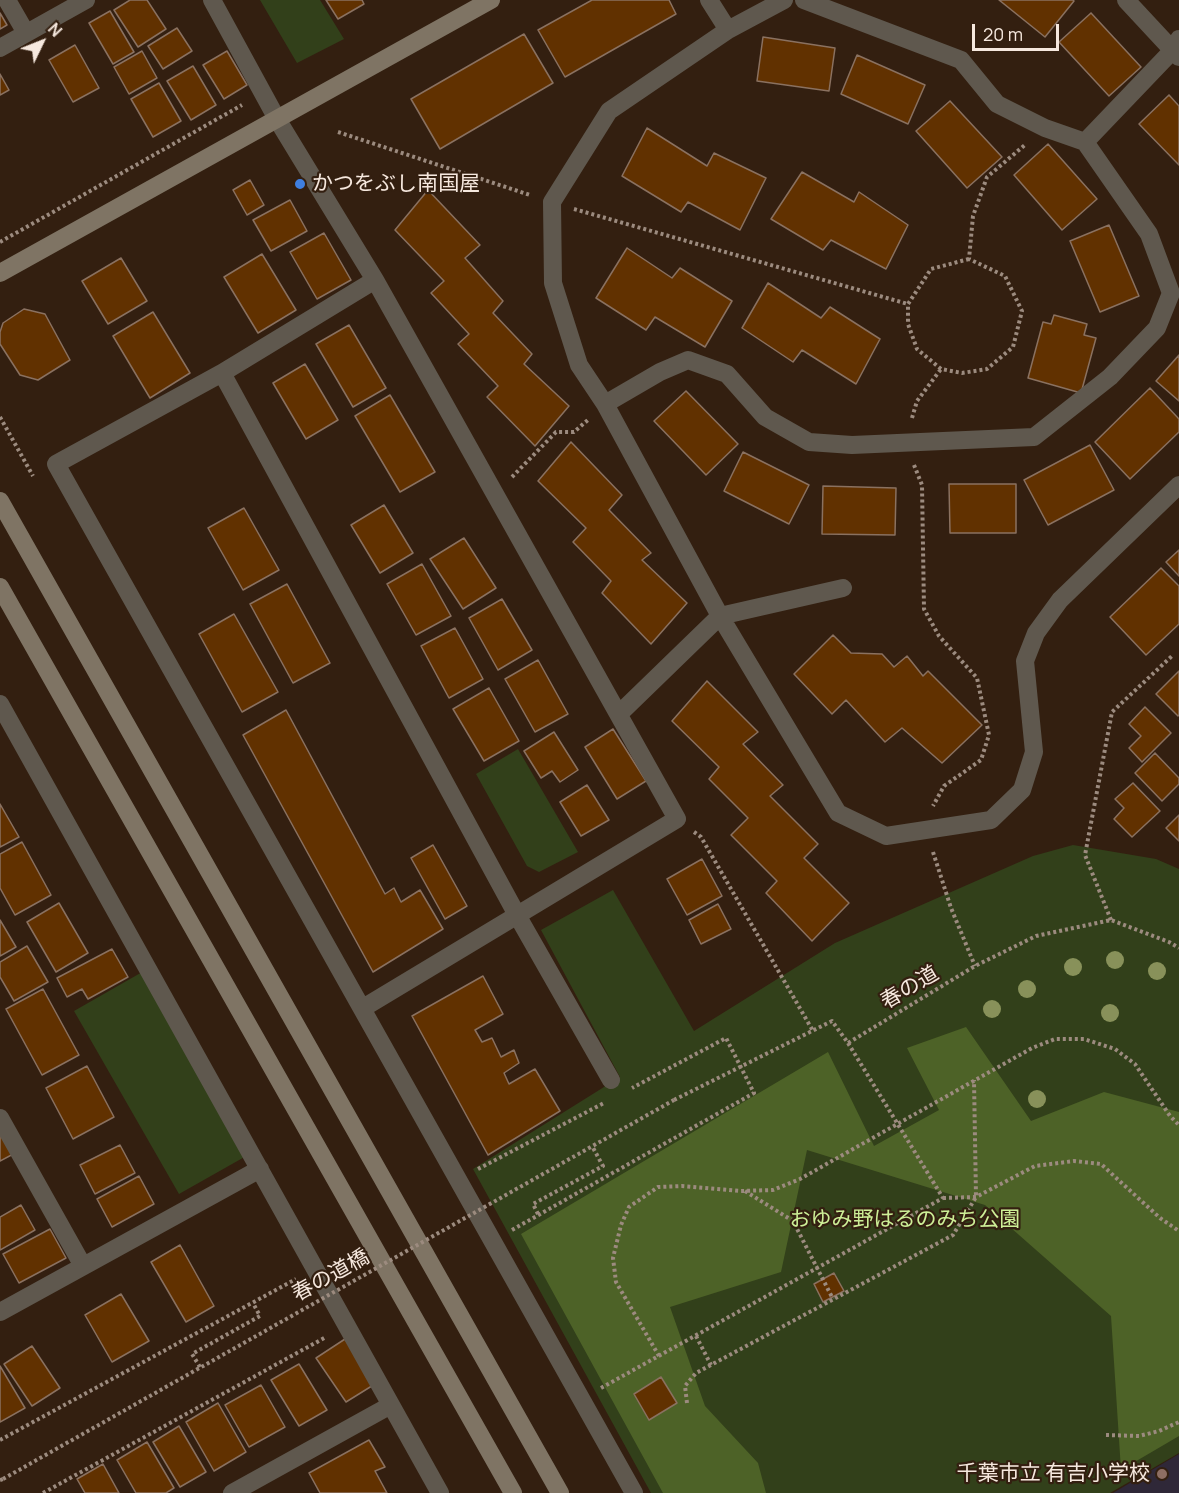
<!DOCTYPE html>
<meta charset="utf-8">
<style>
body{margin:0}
#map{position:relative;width:1179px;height:1493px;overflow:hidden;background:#331f10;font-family:Manrope,sans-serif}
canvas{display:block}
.north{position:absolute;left:12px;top:12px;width:60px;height:60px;-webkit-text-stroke:4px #331f10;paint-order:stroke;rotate:47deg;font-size:16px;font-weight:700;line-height:24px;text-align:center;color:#f6e8de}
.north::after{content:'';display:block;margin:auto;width:21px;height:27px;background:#f6e8de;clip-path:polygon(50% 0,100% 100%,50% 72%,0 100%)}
.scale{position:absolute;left:972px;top:24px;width:87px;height:27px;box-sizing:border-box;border:3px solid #f6e8de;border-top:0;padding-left:8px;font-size:18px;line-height:21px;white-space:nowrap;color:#f6e8de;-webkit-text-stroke:4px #331f10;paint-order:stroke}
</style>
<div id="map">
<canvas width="1179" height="1493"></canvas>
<div class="north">N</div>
<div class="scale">20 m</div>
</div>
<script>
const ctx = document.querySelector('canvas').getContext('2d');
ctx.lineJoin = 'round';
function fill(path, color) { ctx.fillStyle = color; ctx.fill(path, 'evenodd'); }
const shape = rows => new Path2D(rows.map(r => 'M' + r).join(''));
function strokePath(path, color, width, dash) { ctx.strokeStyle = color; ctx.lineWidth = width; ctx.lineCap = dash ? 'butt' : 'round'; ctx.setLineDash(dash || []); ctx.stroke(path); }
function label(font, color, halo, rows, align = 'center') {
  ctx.font = font + ' Manrope,"Noto Sans JP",sans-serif'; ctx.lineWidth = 4.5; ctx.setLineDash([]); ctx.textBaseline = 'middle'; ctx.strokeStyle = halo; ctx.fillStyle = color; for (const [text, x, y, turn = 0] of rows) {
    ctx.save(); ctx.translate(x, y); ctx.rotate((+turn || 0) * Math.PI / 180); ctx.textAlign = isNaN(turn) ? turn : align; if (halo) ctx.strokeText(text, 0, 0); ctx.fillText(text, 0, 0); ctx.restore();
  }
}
const education = shape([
 [1179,1454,1179,1493,1113,1493]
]);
const green = shape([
 [260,0,320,0,344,39,297,63],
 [518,749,578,852,539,872,527,866,476,774],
 [1073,845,1156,859,1179,869,1179,1453,1110,1493,651,1493,473,1169,620,1077,541,930,613,890,694,1031,835,943,1033,856],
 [144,971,248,1155,179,1194,74,1011]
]);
const forest = shape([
 [966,1027,1031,1121,1104,1092,1179,1112,1179,1436,1121,1470,1111,1316,985,1205,807,1150,781,1272,670,1307,705,1406,758,1463,766,1493,663,1493,521,1234,828,1052,874,1146,939,1110,907,1048]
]);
const building = shape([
 [130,0,147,0,166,29,138,47,114,10,130,0],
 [326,0,362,0,364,4,338,19,326,0],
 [592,0,669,0,676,14,565,77,538,30,592,0],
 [999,0,1073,0,1074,1,1045,37,999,0],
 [110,11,134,52,113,64,89,23,110,11],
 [0,13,7,25,0,29,0,13],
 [1091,13,1141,67,1109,96,1059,42,1091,13],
 [177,28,192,51,163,69,148,46,177,28],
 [524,34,553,83,440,149,411,99,524,34],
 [763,37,835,48,829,91,757,81,763,37],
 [75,45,99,88,73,102,49,60,75,45],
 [142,51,157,78,129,94,114,67,142,51],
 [227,51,247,85,224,99,203,65,227,51],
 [857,55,925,85,908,124,841,94,857,55],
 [193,66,216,105,191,120,167,81,193,66],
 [0,74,9,90,0,95,0,74],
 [159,83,181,121,153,137,131,99,159,83],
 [1169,95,1179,106,1179,165,1139,124,1169,95],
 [950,101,1002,157,967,188,916,131,950,101],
 [647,128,707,166,714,153,766,178,740,230,688,202,681,212,622,176,647,128],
 [1048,144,1097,199,1062,230,1014,175,1048,144],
 [802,172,854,202,859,192,908,225,886,269,831,240,823,250,771,219,802,172],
 [250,180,264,205,247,215,233,190,250,180],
 [428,190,480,245,465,258,503,301,493,313,532,354,524,364,569,406,535,446,487,397,498,386,458,344,469,334,431,293,444,281,395,230,428,190],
 [290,200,307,231,271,251,253,220,290,200],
 [1109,225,1139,296,1100,312,1070,241,1109,225],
 [324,233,351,280,317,299,290,252,324,233],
 [627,248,672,278,680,268,732,301,705,347,655,317,646,330,596,298,627,248],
 [262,254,296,310,258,333,224,277,262,254],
 [121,258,147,301,108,324,82,281,121,258],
 [768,283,821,318,830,307,880,339,856,384,802,350,793,362,742,328,768,283],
 [24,309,45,314,70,360,38,380,20,375,0,344,0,332,3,323,24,309],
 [153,312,190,373,150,398,113,336,153,312],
 [1054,315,1087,324,1084,335,1096,338,1081,393,1028,378,1043,322,1051,324,1054,315],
 [349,325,386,388,353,407,316,344,349,325],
 [1179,355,1179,401,1156,381,1179,355],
 [305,364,338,420,306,439,273,383,305,364],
 [1150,388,1179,419,1179,432,1130,479,1095,442,1150,388],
 [686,391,738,444,706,475,654,421,686,391],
 [390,395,435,472,400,492,355,416,390,395],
 [571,442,622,495,609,510,651,553,642,560,687,603,651,644,602,593,611,581,573,542,586,528,538,481,571,442],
 [1090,445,1114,490,1048,525,1024,480,1090,445],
 [743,452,809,485,789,524,724,491,743,452],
 [949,484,1016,484,1016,533,950,533,949,484],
 [823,486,896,488,895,535,822,534,823,486],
 [384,505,413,553,380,573,351,525,384,505],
 [244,508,279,570,243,590,208,528,244,508],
 [464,538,496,588,463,609,430,559,464,538],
 [1179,550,1179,576,1166,562,1179,550],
 [422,564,451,616,416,635,387,584,422,564],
 [1161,568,1179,586,1179,624,1146,655,1110,617,1161,568],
 [287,584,330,663,293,683,250,604,287,584],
 [502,599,532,650,498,670,469,618,502,599],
 [234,614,278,692,242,712,199,634,234,614],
 [455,628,483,679,449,698,421,646,455,628],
 [833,635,851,653,882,654,894,667,907,656,923,676,928,671,982,725,942,763,902,728,885,742,846,700,832,714,794,674,833,635],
 [538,660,568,714,535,732,505,679,538,660],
 [1179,671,1179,715,1178,716,1156,694,1179,671],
 [707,681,758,732,743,744,783,785,770,796,818,844,804,858,849,903,812,941,766,893,777,881,731,835,748,818,709,779,719,767,672,721,707,681],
 [489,688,519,741,484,761,453,709,489,688],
 [1145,707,1171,733,1142,762,1129,748,1141,736,1129,724,1145,707],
 [286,710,385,894,394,888,401,902,420,890,443,929,373,972,243,735,286,710],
 [613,729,646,781,617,799,585,747,613,729],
 [554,732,578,770,560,782,552,771,541,778,524,751,554,732],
 [1155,753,1179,778,1179,784,1162,801,1135,773,1155,753],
 [1133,783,1160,811,1132,837,1114,819,1124,808,1115,799,1133,783],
 [587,785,609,820,581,836,560,802,587,785],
 [0,804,19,837,0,847,0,804],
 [1179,815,1179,841,1166,828,1179,815],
 [22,842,51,895,15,915,0,888,0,854,22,842],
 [433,845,467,906,445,919,411,858,433,845],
 [702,859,722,896,687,915,667,879,702,859],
 [59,903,88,953,56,972,27,922,59,903],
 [718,904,731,929,701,944,689,920,718,904],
 [0,920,16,947,0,956,0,920],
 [27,946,48,982,14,1001,0,977,0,962,27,946],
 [112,949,128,977,88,999,82,989,67,997,57,978,112,949],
 [483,976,503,1014,475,1030,482,1042,492,1038,501,1057,514,1050,519,1063,504,1073,509,1084,535,1069,560,1111,488,1155,412,1016,483,976],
 [43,989,79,1055,42,1075,6,1009,43,989],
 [87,1066,114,1117,73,1139,46,1088,87,1066],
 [0,1120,17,1152,0,1161,0,1120],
 [120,1145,135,1173,95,1194,80,1165,120,1145],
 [139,1176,154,1204,112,1227,97,1199,139,1176],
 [21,1205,35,1230,0,1250,0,1217,21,1205],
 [50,1229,66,1258,19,1283,3,1254,50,1229],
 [180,1245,214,1306,186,1322,151,1262,180,1245],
 [834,1273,844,1291,823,1302,814,1284,834,1273],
 [121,1294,149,1341,112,1362,85,1315,121,1294],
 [345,1339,375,1384,346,1402,316,1358,345,1339],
 [32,1346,60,1388,32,1406,4,1364,32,1346],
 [299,1364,327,1410,299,1426,271,1380,299,1364],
 [0,1366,25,1408,0,1422,0,1366],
 [661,1377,677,1403,649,1420,634,1394,661,1377],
 [261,1385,285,1427,249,1447,225,1405,261,1385],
 [218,1403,246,1452,214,1471,186,1422,218,1403],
 [179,1426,206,1472,180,1487,153,1442,179,1426],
 [369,1440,385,1467,375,1471,387,1493,320,1493,309,1473,369,1440],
 [147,1442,174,1488,166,1493,136,1493,117,1460,147,1442],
 [103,1464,119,1493,85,1493,77,1479,103,1464]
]);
const path = shape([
 [338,132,530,195],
 [574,209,908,304],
 [0,242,242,105],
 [969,259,931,269,908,304,908,324,917,349,941,369,962,373,987,369,1013,347,1022,311,1005,276,969,259,973,216,987,177,1026,144],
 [0,417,33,476],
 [912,418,917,401,941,369],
 [914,465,922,485,924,609,939,636,977,678,989,735,981,760,944,786,933,806],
 [512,477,556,432,574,432,589,419],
 [694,832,701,837,813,1031],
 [933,852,951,908,975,966],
 [1111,920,1085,855,1112,712,1173,655],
 [674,1100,832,1021,848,1043,975,966,1036,936,1111,920,1169,942,1179,948],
 [478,1169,604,1103],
 [745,1191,793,1221,833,1299],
 [943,1198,976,1197,1035,1166,1074,1161,1101,1164,1160,1218,1179,1231],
 [538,1214,533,1204,603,1166,592,1146],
 [512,1230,754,1093,726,1038,632,1088],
 [696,1336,711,1365],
 [659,1356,616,1282,613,1258,621,1225,629,1207,658,1187,682,1186,741,1191,773,1190,800,1179,1032,1048,1055,1039,1084,1039,1115,1049,1135,1064,1170,1116,1179,1125],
 [200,1367,192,1354,260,1316,253,1303],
 [601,1388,943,1198,848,1043],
 [687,1403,685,1386,696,1373,953,1235,976,1197,974,1080],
 [1106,1435,1139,1436,1159,1431,1179,1422],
 [0,1440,296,1279],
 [0,1480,3,1479],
 [43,1493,326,1337]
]);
const street = shape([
 [7,0,26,33],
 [212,0,277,119,375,280,677,819,363,1008],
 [709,0,728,30],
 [784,0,728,30,609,111,552,202,553,283,579,365,605,404,720,616,838,813,886,836,991,820,1022,790,1034,752,1025,661,1036,633,1060,600,1179,485],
 [1126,0,1179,57],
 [0,48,86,0],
 [1085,142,1173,50,1179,39],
 [222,373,375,280],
 [605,404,660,372,688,360,727,374,765,417,809,442,852,445,1034,437,1110,377,1157,328,1171,293,1149,234,1085,142,1045,128,997,104,961,60,804,0],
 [0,704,440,1493],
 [619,714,720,616,843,588],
 [611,1080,517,915,222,373,56,464,634,1493],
 [0,1118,83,1266],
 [0,1312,260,1169],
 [232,1493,391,1405]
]);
const secondary = shape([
 [0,273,491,0],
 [0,501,560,1493],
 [0,587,513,1493]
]);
const pathBridge = shape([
 [3,1479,674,1100]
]);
const trees = [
 [1115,960],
 [1073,967],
 [1157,971],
 [1027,989],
 [992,1009],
 [1110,1013],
 [1037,1099]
];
const markers = [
 [300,184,6,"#3f7fe0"],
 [1162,1474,6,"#8d6e63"]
];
const poiNames = [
 ["かつをぶし南国屋",312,184],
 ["千葉市立 有吉小学校",1150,1474,"right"]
];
const streetNames = [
 ["春の道",910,988,-31],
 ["春の道橋",331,1276,-29]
];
const parkNames = [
 ["おゆみ野はるのみち公園",905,1220]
];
fill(education, '#2f2838');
fill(green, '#32401a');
fill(forest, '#4d6227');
fill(building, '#613100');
strokePath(building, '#8a7160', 1.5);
strokePath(path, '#9c8b7f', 4, [3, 3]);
strokePath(street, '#5f584e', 18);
strokePath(secondary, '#7f7464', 18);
strokePath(pathBridge, '#9c8b7f', 4, [3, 3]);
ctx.fillStyle = '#88915a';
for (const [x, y] of trees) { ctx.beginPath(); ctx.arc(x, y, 9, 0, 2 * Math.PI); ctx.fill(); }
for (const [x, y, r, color] of markers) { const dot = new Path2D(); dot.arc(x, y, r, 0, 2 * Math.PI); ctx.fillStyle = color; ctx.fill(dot); strokePath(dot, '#331f10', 2); }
label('21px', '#f6e8de', '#331f10', poiNames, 'left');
label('21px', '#f6e8de', '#331f10', streetNames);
label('21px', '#cdef97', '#331f10', parkNames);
</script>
